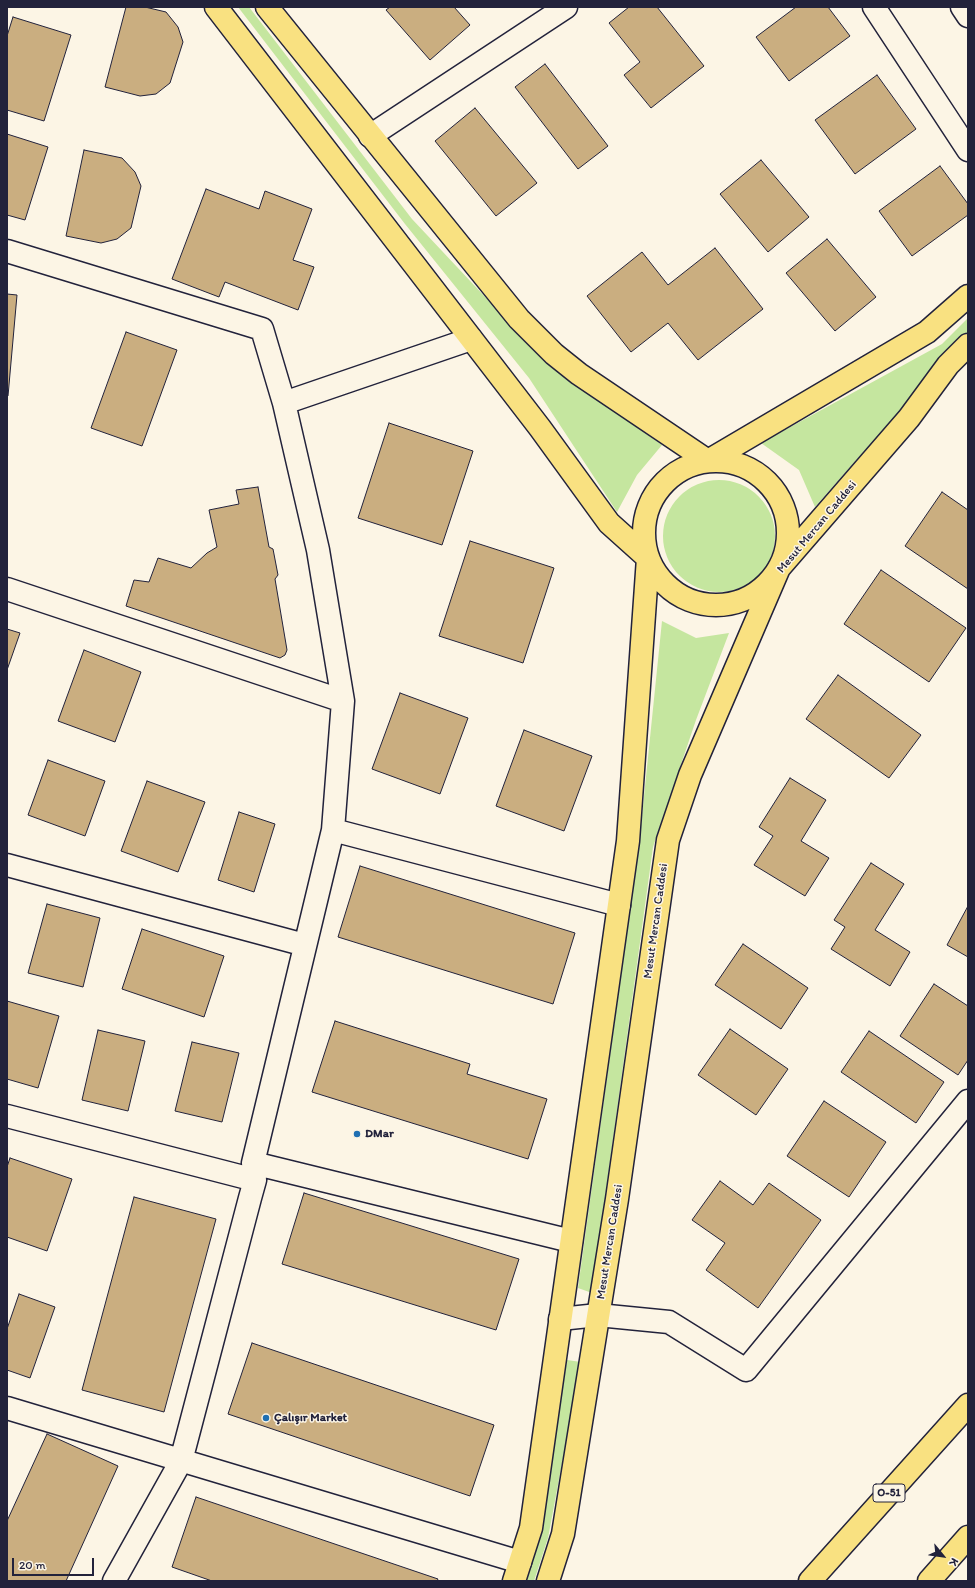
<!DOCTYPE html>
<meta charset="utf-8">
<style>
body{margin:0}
#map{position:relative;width:975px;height:1588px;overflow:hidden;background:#fcf5e5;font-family:Itim,sans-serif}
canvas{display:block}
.frame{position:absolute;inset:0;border:8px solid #22223b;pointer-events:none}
.north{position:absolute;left:923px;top:1536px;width:40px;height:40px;-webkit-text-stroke:3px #fcf5e5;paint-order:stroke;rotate:119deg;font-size:11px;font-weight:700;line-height:16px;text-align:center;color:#22223b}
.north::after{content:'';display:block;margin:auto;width:14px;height:18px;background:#22223b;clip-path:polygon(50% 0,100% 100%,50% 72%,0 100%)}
.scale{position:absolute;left:12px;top:1558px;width:82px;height:18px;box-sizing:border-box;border:2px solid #22223b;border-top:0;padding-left:5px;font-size:12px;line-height:14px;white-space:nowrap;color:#22223b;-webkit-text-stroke:3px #fcf5e5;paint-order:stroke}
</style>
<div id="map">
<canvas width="975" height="1588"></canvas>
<div class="frame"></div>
<div class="north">K</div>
<div class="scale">20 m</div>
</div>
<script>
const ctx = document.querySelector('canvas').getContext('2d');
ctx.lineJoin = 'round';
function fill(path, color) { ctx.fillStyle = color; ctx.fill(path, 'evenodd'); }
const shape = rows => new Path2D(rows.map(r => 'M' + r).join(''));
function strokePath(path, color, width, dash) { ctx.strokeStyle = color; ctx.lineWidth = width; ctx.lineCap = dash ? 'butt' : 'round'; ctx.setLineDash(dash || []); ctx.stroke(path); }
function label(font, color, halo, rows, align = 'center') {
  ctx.font = font + ' Itim,sans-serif'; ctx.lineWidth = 3; ctx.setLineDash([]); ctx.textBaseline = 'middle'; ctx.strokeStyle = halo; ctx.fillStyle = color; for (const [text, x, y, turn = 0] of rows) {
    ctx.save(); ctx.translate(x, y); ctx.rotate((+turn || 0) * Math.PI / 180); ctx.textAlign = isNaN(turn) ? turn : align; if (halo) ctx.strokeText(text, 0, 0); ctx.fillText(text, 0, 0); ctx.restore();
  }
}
const green = shape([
 [238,7,249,7,412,219,548,364,662,445,637,475,617,512,529,378,405,224],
 [968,318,968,333,815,507,799,470,761,443,942,344],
 '663 536a56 56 0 1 1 112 0a56 56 0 1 1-112 0Z',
 [662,621,696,638,729,633,696,720,653,847,592,1293,578,1288,639,845],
 [567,1360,581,1362,548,1538,534,1581,526,1581,540,1536]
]);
const building = shape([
 [126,7,145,7,166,12,178,27,183,42,170,83,156,94,140,96,105,87,126,7],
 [390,7,454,7,470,25,430,60,386,10,390,7],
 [629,7,657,7,704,66,651,108,624,75,640,62,609,23,629,7],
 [796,7,828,7,850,36,789,81,756,37,796,7],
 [13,17,71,35,44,121,7,110,7,36,13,17],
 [545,64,608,146,578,169,515,87,545,64],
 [877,75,916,129,855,174,815,120,877,75],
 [475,108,537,183,496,216,435,141,475,108],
 [7,134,48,147,25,220,7,215,7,134],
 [84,150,122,158,135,172,141,186,131,228,117,239,101,243,66,236,84,150],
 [761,160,809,217,768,252,720,194,761,160],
 [940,166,968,204,968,215,912,256,879,211,940,166],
 [206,189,259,209,265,191,312,209,293,260,314,267,298,310,225,282,219,297,172,279,206,189],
 [827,239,876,297,835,331,786,273,827,239],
 [715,248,763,309,698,360,668,323,631,352,587,296,642,252,668,285,715,248],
 [7,294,17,295,8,396,7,396,7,294],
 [126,332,177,350,142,446,91,428,126,332],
 [389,423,473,451,442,545,358,518,389,423],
 [258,487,269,547,273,549,278,575,275,579,287,650,285,655,280,658,126,606,134,580,149,582,158,558,191,568,207,553,217,547,209,510,239,504,236,490,258,487],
 [942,492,968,510,968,589,905,546,942,492],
 [470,541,554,568,523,663,439,636,470,541],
 [881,570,966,628,929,682,844,624,881,570],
 [7,629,20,633,7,670,7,629],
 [84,650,141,672,115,742,58,721,84,650],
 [838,675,921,735,889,778,806,719,838,675],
 [400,693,468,718,440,794,372,769,400,693],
 [524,730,592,756,564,831,496,806,524,730],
 [48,760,105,781,85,836,28,815,48,760],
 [790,778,826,800,801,841,829,858,805,896,754,865,773,836,759,827,790,778],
 [147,781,205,802,178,872,121,851,147,781],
 [239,812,275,824,254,892,218,880,239,812],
 [871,863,904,884,875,930,910,952,890,986,831,949,845,927,834,920,871,863],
 [360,866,575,933,553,1004,338,937,360,866],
 [47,904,100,918,83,987,28,973,47,904],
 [968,906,968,957,947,945,968,906],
 [142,929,224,956,204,1017,122,989,142,929],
 [743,944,808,988,781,1029,715,985,743,944],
 [934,984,968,1006,968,1060,958,1075,900,1036,934,984],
 [7,1001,59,1016,38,1088,7,1079,7,1001],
 [335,1021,470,1064,467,1074,547,1099,528,1159,312,1092,335,1021],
 [730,1029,788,1069,756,1115,698,1075,730,1029],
 [98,1030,145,1041,128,1111,82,1100,98,1030],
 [869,1031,944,1082,916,1123,841,1072,869,1031],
 [192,1042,239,1053,222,1122,175,1111,192,1042],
 [824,1101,886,1142,849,1197,787,1156,824,1101],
 [10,1158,72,1179,47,1251,7,1237,7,1167,10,1158],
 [720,1181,753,1205,769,1183,821,1220,758,1308,706,1270,725,1243,692,1220,720,1181],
 [304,1193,519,1259,496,1330,282,1264,304,1193],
 [134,1197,216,1219,164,1412,82,1390,134,1197],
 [19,1294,55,1307,30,1378,7,1370,7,1329,19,1294],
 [252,1343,494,1425,470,1496,228,1414,252,1343],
 [47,1434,118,1466,66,1581,7,1581,7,1521,47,1434],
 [196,1497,438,1579,437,1581,212,1581,172,1567,196,1497]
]);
const minor = shape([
 [874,7,968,150],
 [962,7,968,16],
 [370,136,566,7],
 [7,251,262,329,284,403,318,550,343,701,333,830,253,1163,255,1180,250,1198,181,1461,114,1581],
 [284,403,471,339],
 [7,589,343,701],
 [333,830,619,905],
 [7,865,305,945],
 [7,1116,255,1180],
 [253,1163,571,1241],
 [560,1319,598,1315,669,1322,746,1370,968,1101],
 [7,1408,520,1562]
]);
const major = shape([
 [216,7,540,428,609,523,648,558],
 [267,7,519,319,554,354,579,374,708,461],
 [708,461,927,332,968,296],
 '644 533a72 72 0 1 1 144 0a72 72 0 1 1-144 0Z',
 [514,1581,531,1528,628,841,648,558],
 [548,1581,563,1534,617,1199,668,840,690,775,779,568,909,418,948,365,968,345]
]);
const highway = shape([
 [810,1581,968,1405],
 [929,1581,968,1537]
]);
const markers = [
 [357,1134,4,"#1f6fb2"],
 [266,1418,4,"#1f6fb2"]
];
const shields = [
 [889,1493,32]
];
const shieldNames = [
 ["O-51",889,1493]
];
const streetNames = [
 ["Mesut Mercan Caddesi",817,527,-50],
 ["Mesut Mercan Caddesi",656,921,-82],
 ["Mesut Mercan Caddesi",610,1242,-81]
];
const poiNames = [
 ["DMar",365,1134],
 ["Çalışır Market",274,1418]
];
fill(green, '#c5e69f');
fill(building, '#caae80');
strokePath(building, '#22223b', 1);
strokePath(minor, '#22223b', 25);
strokePath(major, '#22223b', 25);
strokePath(highway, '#22223b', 25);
strokePath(minor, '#fcf5e5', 22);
strokePath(major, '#f9e181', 22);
strokePath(highway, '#f9e181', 22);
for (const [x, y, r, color] of markers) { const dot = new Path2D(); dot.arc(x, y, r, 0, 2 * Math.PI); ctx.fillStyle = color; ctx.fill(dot); strokePath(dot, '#fcf5e5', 1.5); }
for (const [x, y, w] of shields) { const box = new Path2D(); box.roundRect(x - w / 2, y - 9, w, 18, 3); ctx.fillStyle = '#fcf5e5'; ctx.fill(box); strokePath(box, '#22223b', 1); }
label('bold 11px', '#22223b', null, shieldNames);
label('12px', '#22223b', '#fcf5e5', streetNames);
label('bold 12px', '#22223b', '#fcf5e5', poiNames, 'left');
</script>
